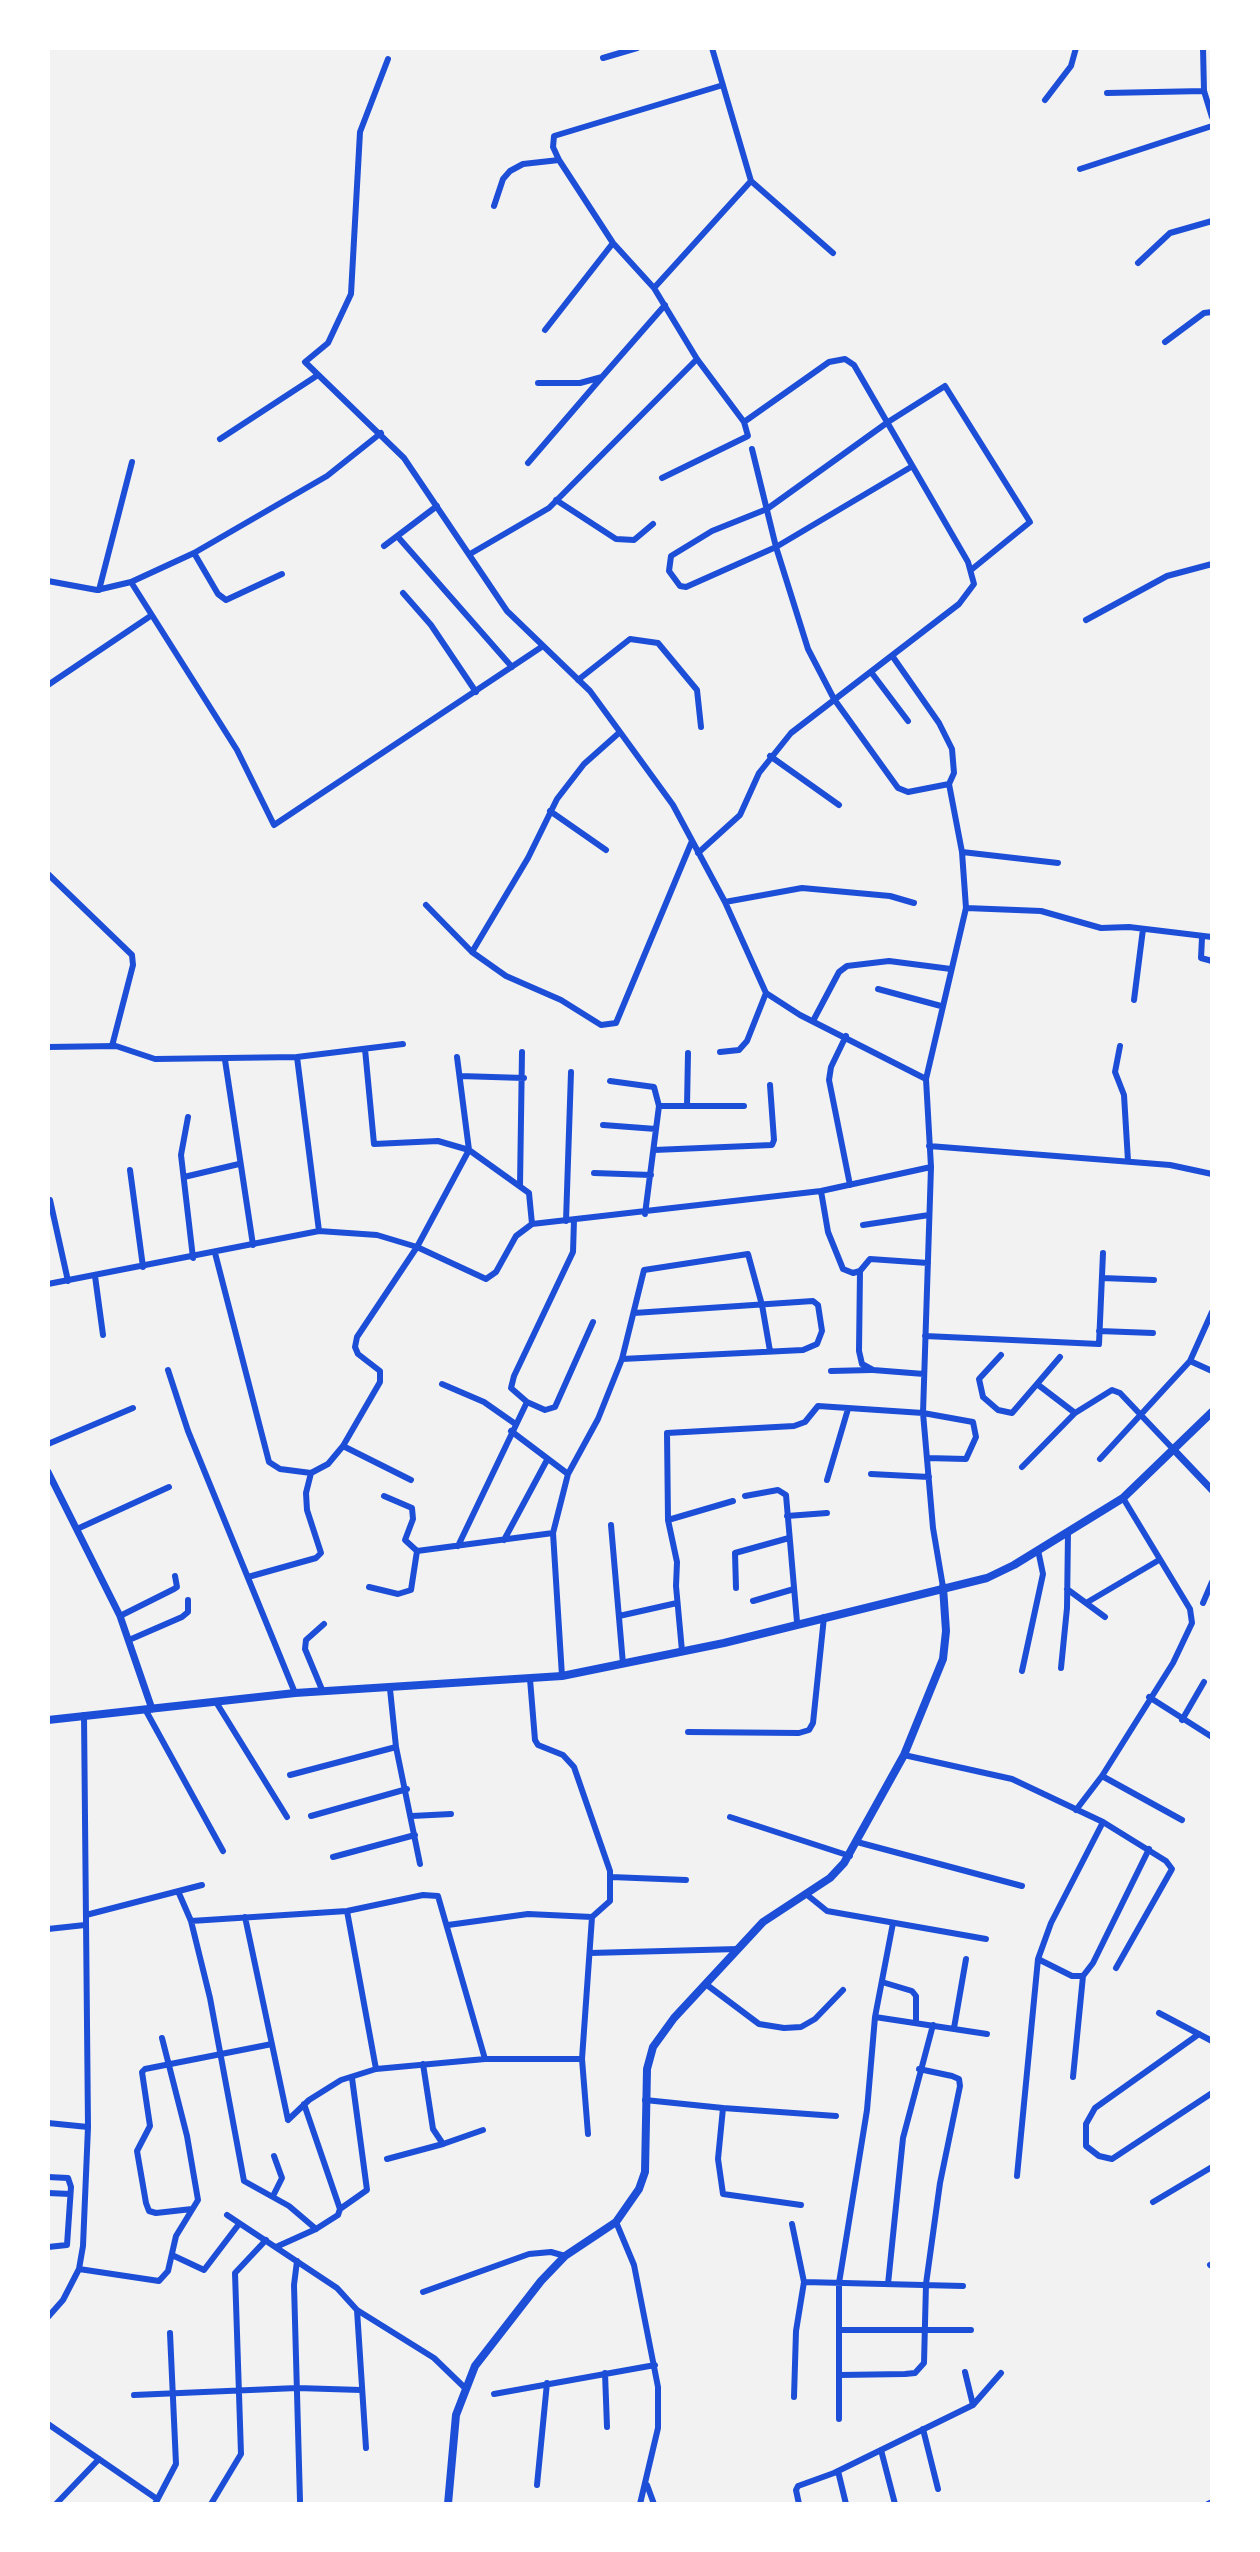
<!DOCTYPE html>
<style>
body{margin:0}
#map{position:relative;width:1260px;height:2552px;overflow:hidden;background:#f2f2f2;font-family:"DM Sans",sans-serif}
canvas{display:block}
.frame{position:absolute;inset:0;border:50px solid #fff;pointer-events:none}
</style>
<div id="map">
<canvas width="1260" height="2552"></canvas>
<div class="frame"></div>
</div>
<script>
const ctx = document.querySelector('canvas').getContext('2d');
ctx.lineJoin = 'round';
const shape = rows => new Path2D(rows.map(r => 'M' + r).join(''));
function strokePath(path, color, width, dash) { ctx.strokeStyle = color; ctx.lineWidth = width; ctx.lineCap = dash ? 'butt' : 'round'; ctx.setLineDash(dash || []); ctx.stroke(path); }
const minor = shape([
 [1203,48,1204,91,1212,117],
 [603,58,637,48],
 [388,59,360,132,351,294,328,343,305,362,404,458,507,611,590,691,620,732,673,805,725,902,766,993,800,1015,926,1079],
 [1107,93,1204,91],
 [1045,100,1071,66,1076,48],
 [1080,169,1212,126],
 [751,181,833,253],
 [494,206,503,179,510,171,523,164,559,160],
 [1138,263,1170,233,1212,221],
 [654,288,613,243,559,160,553,147,554,136,723,85],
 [545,330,613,243],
 [1165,342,1204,313,1212,312],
 [538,383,580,383,602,377,665,305],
 [220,439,318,375],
 [752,449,776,547,808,649,834,699,898,788,908,792,949,784],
 [528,463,602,377],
 [911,467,776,547,686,587,680,586,669,571,671,556,712,531,767,509,888,422,945,386,1030,522,971,570],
 [662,478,748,436,744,422,697,359,654,288,751,181,712,48],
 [556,500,616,539,634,540,653,524],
 [398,537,512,667],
 [384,546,437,506],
 [194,553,218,594,226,600,282,574],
 [470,554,549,508,697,359],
 [48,581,97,590,131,582,194,553,327,476,381,433],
 [131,582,237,750,274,825,543,646],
 [99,590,132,462],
 [403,593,431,625,476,692],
 [1086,620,1167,576,1212,564],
 [893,657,939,723,952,749,954,773,949,784,962,852,966,908,926,1079,931,1167,923,1413,933,1528,943,1587],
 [871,672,908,721],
 [578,680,630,639,658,643,697,690,701,727],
 [48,685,149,617],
 [620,732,584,764,557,799,528,858,472,952,506,976,561,1000,601,1025,616,1023,692,841],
 [770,756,839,805],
 [550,811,606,850],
 [962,852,1058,863],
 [698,853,740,815,759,773,791,733,959,604,974,584,968,562,854,365,845,359,829,362,744,422],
 [48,874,132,955,133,965,112,1046],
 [725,902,802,888,890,896,914,903],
 [426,905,472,952],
 [966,908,1041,911,1101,928,1129,927,1212,937],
 [1202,938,1201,958,1212,961],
 [878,989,941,1006],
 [1134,1000,1143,929],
 [813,1021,839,972,847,966,889,961,951,969],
 [846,1036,831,1067,829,1080,850,1185],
 [1120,1046,1115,1072,1124,1095,1128,1161],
 [48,1047,116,1046,155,1059,297,1057,319,1231],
 [720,1052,739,1050,747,1041,766,993],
 [297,1057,403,1044],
 [457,1057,469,1150,529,1193,532,1224],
 [225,1060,253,1245],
 [460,1076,524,1078],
 [610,1081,654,1087,659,1106,645,1214],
 [659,1106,744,1106],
 [687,1106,688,1053],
 [188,1117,181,1155,193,1258],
 [603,1125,656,1129],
 [929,1146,1170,1165,1212,1174],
 [654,1150,772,1145,774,1140,770,1085],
 [130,1170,143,1267],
 [594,1173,651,1175],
 [184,1177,239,1164],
 [520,1186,522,1052],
 [821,1191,828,1232,843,1269,853,1273,860,1271],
 [50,1200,68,1281],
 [574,1220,573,1252,514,1376,511,1388,527,1402,545,1410,555,1407,593,1322],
 [566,1221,571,1072],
 [863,1225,929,1215],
 [215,1253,269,1462,280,1469,311,1473],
 [95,1276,103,1335],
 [1102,1278,1154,1280],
 [48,1284,319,1231,377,1235,417,1247,486,1279,496,1272,516,1236,532,1224,821,1191,931,1167],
 [1099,1331,1153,1333],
 [925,1336,1099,1344,1103,1253],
 [1001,1355,979,1379,983,1397,998,1410,1012,1413,1037,1384,1075,1413,1112,1390,1120,1393,1174,1450],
 [622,1359,803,1350,817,1344,822,1331,818,1305,813,1301,634,1313],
 [1190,1361,1212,1371],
 [168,1370,188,1431,295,1693],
 [831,1371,871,1370],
 [924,1374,873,1370,862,1364,859,1351,860,1271,870,1259,928,1263],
 [442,1384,484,1402,514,1423],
 [1037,1384,1060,1357],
 [511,1431,568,1474],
 [48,1444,133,1408],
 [343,1446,411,1480],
 [1100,1459,1190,1361,1212,1312],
 [1022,1467,1075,1413],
 [871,1474,929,1477],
 [827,1480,848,1409],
 [384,1496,412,1508,413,1519,405,1540,417,1551,553,1533],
 [745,1496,778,1490,786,1495,797,1622],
 [787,1516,827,1513],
 [668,1520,733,1501],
 [611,1525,623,1664],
 [77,1529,169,1487],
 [504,1540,547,1460],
 [458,1546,527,1402],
 [248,1577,316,1558,321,1553,307,1510,306,1493,311,1473,328,1464,343,1446,380,1382,380,1371,358,1354,355,1347,357,1337,417,1247,469,1150,438,1141,374,1144,365,1049],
 [369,1587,398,1594,411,1590,417,1551],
 [736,1588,735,1553,789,1538],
 [1067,1589,1105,1617],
 [753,1601,794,1589],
 [1086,1603,1159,1560],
 [1203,1603,1212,1582],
 [120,1616,174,1589,177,1587,175,1576],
 [619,1616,677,1603],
 [129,1640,182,1617,188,1612,188,1600],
 [682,1651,676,1586,677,1562,668,1520,667,1433,794,1426,805,1422,818,1406,923,1413,973,1422,976,1437,966,1459,927,1458],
 [1061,1668,1067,1608,1068,1532],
 [1022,1671,1043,1574,1038,1550],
 [562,1676,553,1533,568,1474,598,1419,622,1359,644,1270,748,1254,762,1305,770,1351],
 [390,1689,396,1747,420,1864],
 [323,1692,305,1649,306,1640,324,1624],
 [1149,1697,1212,1737],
 [216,1702,287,1817],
 [145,1709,223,1851],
 [1182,1720,1204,1682],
 [688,1732,799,1733,809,1730,813,1723,824,1617],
 [904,1755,1012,1779,1103,1822,1166,1861,1172,1869,1116,1968],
 [290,1775,396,1747],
 [1102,1776,1182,1820],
 [1076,1810,1102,1776,1173,1663,1192,1623,1190,1609,1123,1498],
 [311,1816,407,1789],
 [412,1816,451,1814],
 [730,1817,850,1856],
 [857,1842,1022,1886],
 [333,1857,415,1835],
 [611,1877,686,1880],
 [178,1891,191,1921,210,1998,244,2181,289,2206,316,2229],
 [806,1894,827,1911,986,1939],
 [347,1911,376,2069],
 [86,1915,202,1885],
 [245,1917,288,2120],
 [191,1921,347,1911,423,1895,438,1896,485,2059],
 [448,1925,528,1914,592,1917,610,1901,610,1871,574,1767,563,1755,538,1745,535,1740,530,1679],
 [48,1929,85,1925],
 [590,1953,738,1949],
 [1038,1959,1072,1976,1083,1976,1093,1963,1149,1849],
 [882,1982,912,1991,916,1996,916,2023],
 [707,1985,759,2024,784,2028,801,2027,815,2019,843,1990],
 [1159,2013,1212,2041],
 [875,2017,987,2034],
 [954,2028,966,1959],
 [1199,2034,1095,2108,1086,2124,1086,2146,1099,2156,1112,2159,1212,2093],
 [423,2064,433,2129,443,2144,483,2130],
 [1073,2077,1083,1976],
 [645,2100,723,2108,718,2159,723,2194,801,2205],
 [723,2108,836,2116],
 [288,2120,309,2100,341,2080,376,2069,485,2059,582,2059],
 [48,2123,88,2127],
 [588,2134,582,2059,592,1917],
 [387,2159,443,2144],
 [1017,2176,1038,1959,1051,1923,1103,1822],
 [48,2177,68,2178,71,2187,67,2245,48,2247],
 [48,2193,70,2194],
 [273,2196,282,2178,274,2156],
 [1153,2202,1212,2167],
 [192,2209,156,2213,149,2211,146,2203,137,2151,150,2126,142,2072,145,2069,272,2044],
 [340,2209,367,2190,352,2078],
 [227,2215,337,2288,357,2310,434,2358,464,2387],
 [616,2222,634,2265,658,2387,658,2428,640,2504],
 [792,2224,804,2282],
 [276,2247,316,2229,338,2215,340,2209,304,2104],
 [172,2255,204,2270,239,2224],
 [297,2261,294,2285,300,2501],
 [1210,2265,1212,2264],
 [79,2269,159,2281,168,2271,176,2236,198,2200,187,2136,162,2038],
 [888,2284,903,2138,933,2025],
 [423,2292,529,2254,551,2252,565,2256],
 [357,2310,366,2448],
 [48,2317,63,2300,79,2269,83,2246,88,2127,84,1715],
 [839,2330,971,2330],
 [965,2372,973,2405],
 [605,2373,607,2427],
 [840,2375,905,2374,915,2373,924,2363,926,2284,940,2183,960,2086,959,2079,952,2076,919,2069],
 [494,2394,655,2365],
 [134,2395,297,2388,361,2390],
 [794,2397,796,2331,804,2282,963,2286],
 [839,2419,839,2283,867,2110,875,2017,893,1923],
 [48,2424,157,2499],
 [923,2429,938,2489],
 [881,2450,895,2504],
 [838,2471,846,2504],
 [537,2485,547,2383],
 [647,2485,654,2504],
 [56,2504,99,2459],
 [155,2504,176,2464,170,2333],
 [211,2504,241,2454,235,2273,266,2240],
 [799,2504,796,2490,798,2486,834,2473,973,2405,1001,2373],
 [1208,2504,1212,2502]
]);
const tertiary = shape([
 [1174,1450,1212,1490],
 [48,1472,120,1616,152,1709]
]);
const secondary = shape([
 [48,1720,295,1693,562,1676,724,1643,987,1578,1014,1565,1123,1498,1212,1412],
 [448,2504,456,2415,475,2366,541,2281,565,2256,616,2222,639,2189,645,2172,647,2069,653,2047,674,2018,763,1922,830,1878,844,1863,904,1755,943,1659,946,1631,943,1587]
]);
strokePath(minor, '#1d4ed8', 6);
strokePath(tertiary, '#1d4ed8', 7);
strokePath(secondary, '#1d4ed8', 8);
</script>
